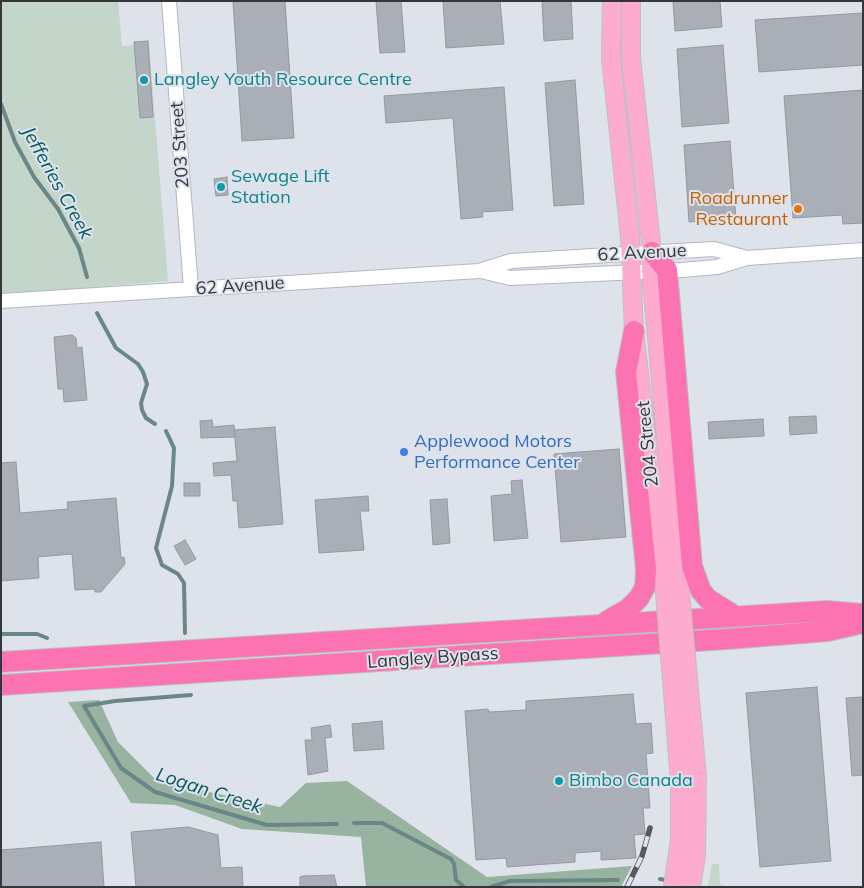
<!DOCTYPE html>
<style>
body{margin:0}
#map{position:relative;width:864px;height:888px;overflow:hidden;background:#dee3eb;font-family:Mulish,sans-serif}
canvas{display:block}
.frame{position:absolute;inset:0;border:2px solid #343639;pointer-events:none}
</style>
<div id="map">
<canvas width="864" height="888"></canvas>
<div class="frame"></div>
</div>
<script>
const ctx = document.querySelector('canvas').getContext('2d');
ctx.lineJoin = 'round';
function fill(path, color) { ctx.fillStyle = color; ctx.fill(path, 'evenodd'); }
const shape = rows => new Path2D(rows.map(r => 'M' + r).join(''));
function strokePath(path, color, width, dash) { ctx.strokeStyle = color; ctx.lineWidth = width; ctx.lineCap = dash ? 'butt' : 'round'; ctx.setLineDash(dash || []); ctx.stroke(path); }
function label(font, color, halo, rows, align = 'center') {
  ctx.font = font + ' Mulish,sans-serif'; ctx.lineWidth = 4; ctx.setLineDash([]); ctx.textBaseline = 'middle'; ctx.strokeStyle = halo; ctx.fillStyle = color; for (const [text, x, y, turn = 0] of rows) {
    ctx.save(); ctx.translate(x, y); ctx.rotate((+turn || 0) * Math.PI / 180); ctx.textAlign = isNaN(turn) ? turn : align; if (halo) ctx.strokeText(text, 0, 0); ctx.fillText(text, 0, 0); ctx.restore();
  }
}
const green = shape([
 [1,1,118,1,122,46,149,44,168,281,1,295],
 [712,864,719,864,720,884,727,887,708,887]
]);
const forest = shape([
 [99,700,118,742,157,781,280,807,306,783,347,781,487,877,632,866,621,887,366,887,361,837,242,829,175,805,131,803,68,702]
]);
const stream = shape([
 [1,104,15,142,34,177,58,209,79,248,87,277],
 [97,313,116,348,138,364,143,372,147,384,141,403,142,410,146,418,155,424],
 [166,431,174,448,172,486,156,548,162,565,178,574,184,583,185,633],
 [1,634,37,634,47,638],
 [191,695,115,701,84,706,121,768,155,792,267,825,337,824],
 [354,823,382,823,451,859,454,864,456,880,464,887],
 [660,879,670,881],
 [491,887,510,881,618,880]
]);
const building = shape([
 [233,1,285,1,294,138,242,141,233,1],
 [376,1,401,1,405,52,380,53,376,1],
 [443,1,500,1,504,44,446,48,443,1],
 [542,1,571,1,573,39,544,41,542,1],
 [673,1,720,1,722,27,675,31,673,1],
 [863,13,863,65,759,72,755,20,863,13],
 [148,41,153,117,140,118,134,42,148,41],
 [723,45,729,123,682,127,677,49,723,45],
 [575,80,584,204,554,206,545,83,575,80],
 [504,87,513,210,482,212,483,217,461,219,453,118,386,123,384,96,504,87],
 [863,90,863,223,843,224,842,215,793,218,784,96,863,90],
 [730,141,736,219,689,222,684,145,730,141],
 [227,177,228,195,216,196,214,179,227,177],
 [72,335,76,338,77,348,82,347,87,400,64,402,63,389,58,389,54,337,72,335],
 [816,416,817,433,790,435,789,417,816,416],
 [763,419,764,436,709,439,708,422,763,419],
 [212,420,213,427,234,425,235,437,201,438,200,421,212,420],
 [275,427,283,524,239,528,237,501,233,501,231,475,214,476,213,463,237,461,234,430,275,427],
 [619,449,626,537,561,542,554,454,619,449],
 [16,462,20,513,68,509,67,502,116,498,121,558,124,557,125,564,101,592,95,592,95,589,75,590,72,554,38,557,39,578,1,581,1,463,16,462],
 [522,480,528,538,494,541,491,496,512,494,511,481,522,480],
 [184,483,200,483,200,496,184,496,184,483],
 [368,496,369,511,360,511,364,550,319,553,315,500,368,496],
 [447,499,450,543,433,545,430,500,447,499],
 [185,540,196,559,185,565,174,546,185,540],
 [817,687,831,861,760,867,746,693,817,687],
 [633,694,636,724,651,723,653,753,646,754,650,808,643,808,645,834,634,835,636,858,601,860,601,851,575,853,575,862,507,867,506,858,476,860,465,711,488,709,489,712,526,710,526,701,633,694],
 [863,697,863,775,852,776,846,698,863,697],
 [382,721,384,749,354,751,352,724,382,721],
 [330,725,332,737,325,738,328,771,308,775,305,740,312,740,311,728,330,725],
 [188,827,218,835,221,868,242,867,243,887,136,887,131,832,188,827],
 [101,842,104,887,1,887,1,850,101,842],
 [334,875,337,887,300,887,300,877,303,876,334,875]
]);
const minor = shape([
 [169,1,191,289],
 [481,271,510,278,682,270,717,267,747,258,863,250],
 [1,301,479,271,511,261,609,255,714,249,747,258]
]);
const major = shape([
 [612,1,611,59,630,237,634,331,665,592],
 [631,1,631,58,652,252,651,271,680,591]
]);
const highway = shape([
 [652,252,667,270,692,566,701,591,708,599,735,616],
 [607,621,628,609,639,598,645,587,646,569,626,372,634,331],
 [1,662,827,611,863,614],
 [1,685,728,639,828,631,863,623]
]);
const rail = shape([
 [627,887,642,856,650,828]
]);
const majorBridge = shape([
 [680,591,697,777,696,856,691,887],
 [665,592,680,782,680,840,673,887]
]);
const markers = [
 [144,80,5,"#0f9aa8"],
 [221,187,5,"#0f9aa8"],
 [798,209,5,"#e8710a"],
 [404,452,5,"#3f7fe0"],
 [559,781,5,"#0f9aa8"]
];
const cultureNames = [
 ["Langley Youth Resource Centre",154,80],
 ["Sewage Lift",231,177],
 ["Station",231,198],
 ["Bimbo Canada",569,781]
];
const streetNames = [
 ["203 Street",180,145,-94],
 ["62 Avenue",642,253,-3],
 ["62 Avenue",240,286,-4],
 ["204 Street",648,444,-96],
 ["Langley Bypass",433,658,-4]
];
const foodNames = [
 ["Roadrunner",788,199],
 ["Restaurant",788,220]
];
const shopNames = [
 ["Applewood Motors",414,442],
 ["Performance Center",414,463]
];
const waterNames = [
 ["Jefferies Creek",57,183,61],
 ["Logan Creek",209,791,18]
];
fill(green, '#c4d5c9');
fill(forest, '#98b39f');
strokePath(stream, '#6b8687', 4);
fill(building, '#aaafb7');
strokePath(building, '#9498a0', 1);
strokePath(minor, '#b3b8c0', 16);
strokePath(major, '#bebfc0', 20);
strokePath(highway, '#bebfc0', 22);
strokePath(minor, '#fff', 14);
strokePath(major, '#fdacd0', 18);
strokePath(highway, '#fb74b1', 20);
strokePath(rail, '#57595d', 5.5);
strokePath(rail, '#dee3eb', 4, [11]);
strokePath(majorBridge, '#bebfc0', 20, []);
strokePath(majorBridge, '#fdacd0', 18);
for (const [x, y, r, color] of markers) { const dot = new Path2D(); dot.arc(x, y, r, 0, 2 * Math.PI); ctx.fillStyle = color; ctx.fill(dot); strokePath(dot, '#dee3eb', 2); }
label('18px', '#0d838f', '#dee3eb', cultureNames, 'left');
label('18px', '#343639', '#dee3eb', streetNames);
label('18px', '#c56008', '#dee3eb', foodNames, 'right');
label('18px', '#366cbe', '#dee3eb', shopNames, 'left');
label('italic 19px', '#01595b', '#dee3eb', waterNames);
</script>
